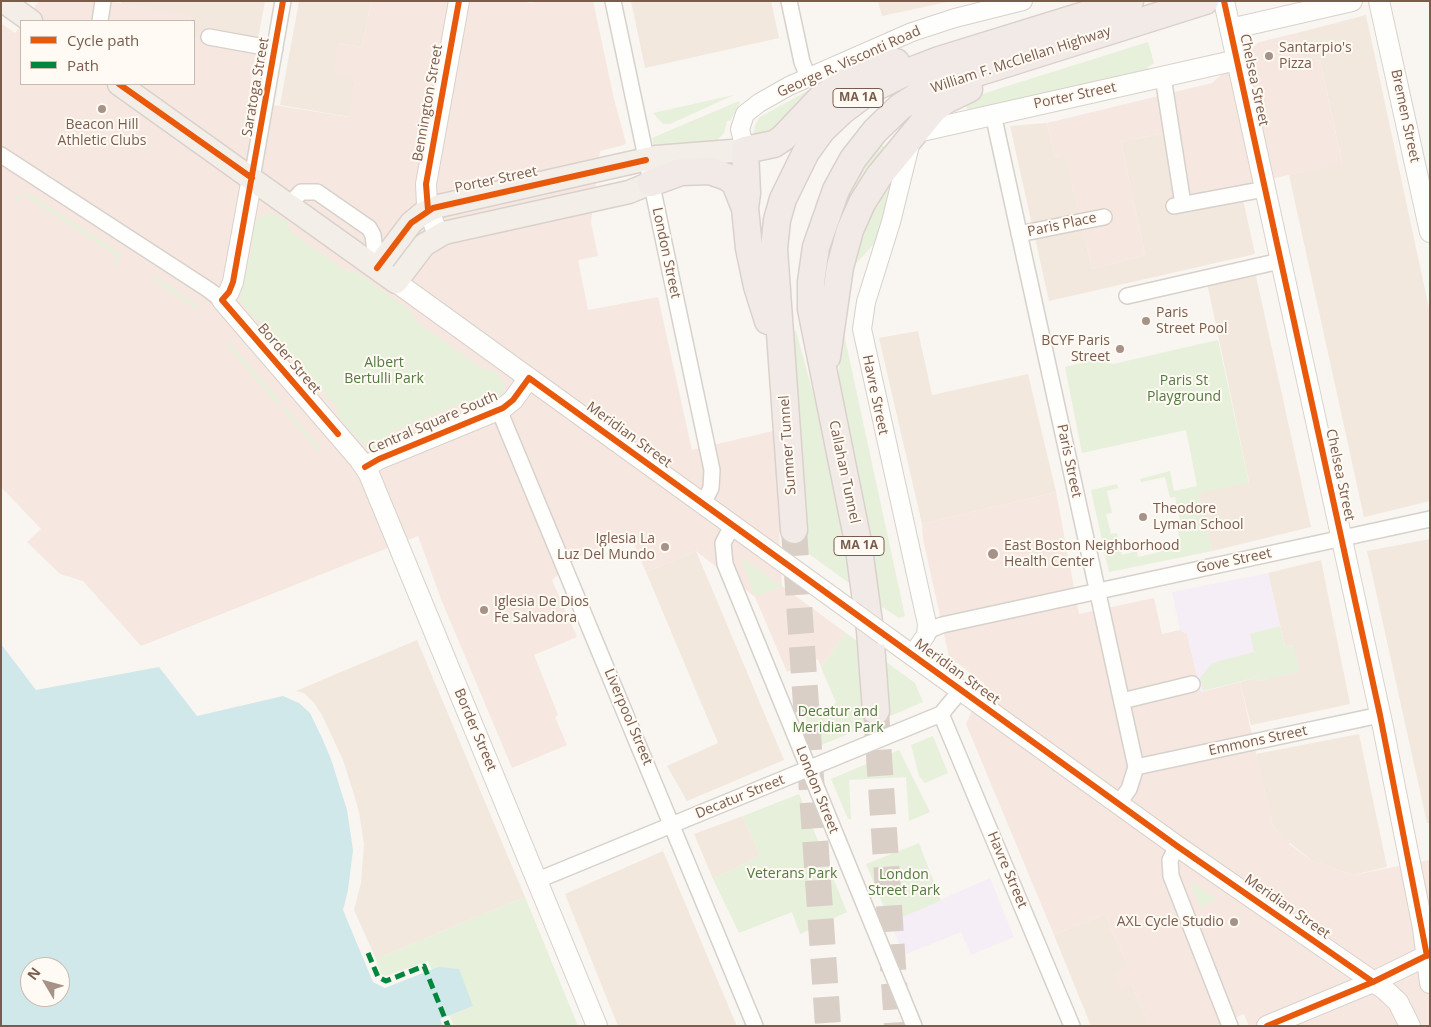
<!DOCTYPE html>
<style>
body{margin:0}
#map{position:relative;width:1431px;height:1027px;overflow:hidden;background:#f9f5f0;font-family:"Open Sans",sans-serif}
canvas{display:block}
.frame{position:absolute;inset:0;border:2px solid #7a5c4d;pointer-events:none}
.legend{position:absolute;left:20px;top:20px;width:175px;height:65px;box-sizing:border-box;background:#fffaf3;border:1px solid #cabbb1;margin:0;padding:6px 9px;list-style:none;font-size:15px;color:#7a5c4d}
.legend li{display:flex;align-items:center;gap:10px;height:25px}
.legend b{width:25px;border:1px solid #cabbb1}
.north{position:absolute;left:20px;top:957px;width:50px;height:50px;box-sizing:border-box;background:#fffaf3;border:1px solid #cabbb1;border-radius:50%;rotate:307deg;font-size:14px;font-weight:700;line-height:20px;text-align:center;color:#7a5c4d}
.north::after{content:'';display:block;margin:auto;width:18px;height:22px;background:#a69286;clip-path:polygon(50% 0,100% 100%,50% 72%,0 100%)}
</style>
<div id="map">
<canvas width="1431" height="1027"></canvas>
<div class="frame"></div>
<ul class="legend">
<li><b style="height:6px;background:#e8590c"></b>Cycle path</li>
<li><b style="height:6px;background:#00873e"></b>Path</li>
</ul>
<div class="north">N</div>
</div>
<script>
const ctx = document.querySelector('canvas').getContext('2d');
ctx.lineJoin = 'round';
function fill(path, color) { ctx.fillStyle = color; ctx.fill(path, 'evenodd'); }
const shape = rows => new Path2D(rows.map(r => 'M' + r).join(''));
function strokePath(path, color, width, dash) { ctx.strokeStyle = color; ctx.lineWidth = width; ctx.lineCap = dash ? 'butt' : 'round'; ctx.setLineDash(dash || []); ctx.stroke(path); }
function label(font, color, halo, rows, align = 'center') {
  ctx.font = font + ' "Open Sans",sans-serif'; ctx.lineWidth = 4; ctx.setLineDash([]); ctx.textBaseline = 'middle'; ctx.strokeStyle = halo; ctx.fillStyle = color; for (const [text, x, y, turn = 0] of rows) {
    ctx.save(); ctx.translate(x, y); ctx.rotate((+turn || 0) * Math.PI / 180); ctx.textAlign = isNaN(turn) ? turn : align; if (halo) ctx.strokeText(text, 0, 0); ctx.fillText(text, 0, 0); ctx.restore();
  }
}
const residential = shape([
 [122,1,265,1,256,49,194,38,194,21,189,21,191,16,121,5],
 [299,1,371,1,362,47,338,43,355,77,350,117,280,105],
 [631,1,771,1,779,38,645,68],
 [878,1,947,1,947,2,882,16],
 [1366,15,1430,313,1430,501,1364,517,1289,175,1342,162,1320,60,1303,64,1297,33],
 [1047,123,1055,157,1065,155,1092,269,1145,255,1121,142,1173,131,1186,198,1240,186,1255,254,1049,301,1010,126],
 [1254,267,1311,527,1212,551,1198,493,1249,482,1206,278],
 [918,331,932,395,1028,374,1056,492,922,524,879,338],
 [1430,539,1430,823,1427,823,1367,551],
 [696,551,784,760,687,801,667,766,718,743,646,572],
 [1321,560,1350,704,1251,725,1240,682,1257,677,1258,681,1293,645,1285,647,1268,573],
 [417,640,525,897,376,959,354,910,361,883,364,844,359,812,352,788,343,760,322,715,314,703,304,693,296,691],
 [1359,734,1387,867,1353,875,1311,860,1279,834,1272,823,1256,754],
 [743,816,760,856,713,879,694,834],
 [663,851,736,1024,737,1026,618,1026,565,894],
 [1105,914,1128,967,1114,974,1132,985,1149,1026,1091,1026,1054,935]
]);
const commercial = shape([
 [39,1,106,1,191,15,189,21,24,21],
 [371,1,522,1,530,3,542,1,593,1,614,99,626,143,624,145,600,151,591,222,598,256,578,260,588,310,658,297,692,450,777,430,784,531,779,532,782,586,846,633,821,667,818,659,787,672,755,597,696,551,646,572,630,535,580,556,552,580,577,637,534,655,558,715,555,717,567,745,512,768,441,599,418,536,141,646,83,581,60,574,27,542,41,529,1,487,1,23,15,33,21,25,21,84,194,84,194,38,256,49,248,101,349,117,355,77,333,73,338,43,362,47],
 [1297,33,1303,64,1320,60,1342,163,1186,198,1173,131,1121,142,1145,255,1092,269,1065,156,1055,157,1047,123,1212,83,1259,42],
 [1056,492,1079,614,1154,598,1162,634,1180,630,1187,634,1201,692,1240,682,1272,823,1279,834,1290,842,1289,844,1311,860,1353,875,1430,860,1430,1026,1249,1026,1244,1014,1215,1026,1149,1026,1132,985,1120,990,1113,974,1128,967,1105,914,1054,935,966,724,984,683,949,657,923,539,922,524]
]);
const education = shape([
 [1268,573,1285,647,1293,645,1300,671,1259,681,1257,677,1201,692,1187,634,1180,630,1172,592],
 [990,878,1014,937,971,955,961,932,904,955,890,922]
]);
const green = shape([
 [1148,42,1154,63,1148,67,1148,71,968,110,963,100],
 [829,78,776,131,752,139,756,123,760,117,818,85,817,83],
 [734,95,670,124,663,124,653,113],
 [739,101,740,103,730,121,727,121,724,133,718,139,713,142,654,148,652,138],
 [880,144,891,150,824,293,827,259,835,224,846,193,865,160],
 [895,172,883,222,875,243,850,270,859,227],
 [28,193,121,254,115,267,113,264,117,256,24,195,14,204,17,197],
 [266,214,273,214,286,220,291,232,346,271,357,272,411,311,416,321,483,369,490,370,498,374,505,386,503,397,466,415,461,403,390,433,393,444,377,450,362,443,339,417,337,408,265,324,256,320,239,300,253,245,251,230,259,217],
 [154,276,188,299,198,306,196,309,152,279],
 [796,331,829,452,853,586,779,532,784,531,792,332],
 [844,334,905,616,899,618,876,603,838,397,838,374],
 [1218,340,1249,483,1198,493,1212,551,1109,572,1091,490,1117,484,1118,488,1107,491,1112,513,1106,514,1111,534,1117,533,1122,555,1137,551,1138,557,1160,552,1159,547,1180,542,1176,521,1180,520,1175,497,1170,498,1165,477,1141,482,1140,479,1170,471,1174,491,1197,486,1186,430,1082,453,1065,367,1095,360,1113,364],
 [230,343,281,402,278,405,227,345],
 [285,407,321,449,318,451,282,409],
 [741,557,782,586,755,597],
 [1280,626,1285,647,1293,645,1300,671,1259,681,1257,677,1203,691,1200,678,1212,663,1254,652,1250,634],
 [846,633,915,683,923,702,817,747,805,716,836,703,821,667],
 [933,736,948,773,925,783,919,776,911,745],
 [899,750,930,812,909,821,906,777,849,780,851,819,848,819,831,779],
 [799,794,847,912,800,934,792,912,739,933,713,879,760,856,743,816],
 [919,843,941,901,890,922,866,864],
 [1190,881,1217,899,1200,907],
 [525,897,578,1026,454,1026,449,1015,473,1006,438,967,432,970,428,961,386,976,381,974,376,959]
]);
const water = shape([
 [1,644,36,690,159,667,197,716,283,696,299,703,310,713,322,738,331,759,347,810,353,850,348,890,343,910,373,982,385,988,438,967,459,969,473,1006,440,1019,443,1026,1,1026],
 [30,967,60,967,60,997,30,997]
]);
const motorwayTunnel = shape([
 [794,530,828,1026],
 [876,711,897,1026]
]);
const minor = shape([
 [613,1,712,470,711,488,703,504],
 [789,1,802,62,808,77],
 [100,21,103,1],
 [209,37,275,49],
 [1163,77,1183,204],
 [993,114,1136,767,1129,789,1118,804],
 [1,155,209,290,222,300],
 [252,178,283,1],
 [290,204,301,192,317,192,369,228,373,235,377,268],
 [1174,206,1265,189],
 [1019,234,1104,217],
 [1127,296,1280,261],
 [499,410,755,1026],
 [732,526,723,543,725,564,914,1026],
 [924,637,932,629,942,625,1430,519],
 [1122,701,1192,684],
 [941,714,1072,1026],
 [1136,767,1380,715],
 [1177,846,1170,860,1171,876,1230,1026],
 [538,880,941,714,961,690]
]);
const tertiary = shape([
 [911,141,891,222,866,302,862,329,927,624,926,635,912,655],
 [745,150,740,129,745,114,759,103,789,86,912,32,955,18,1023,1]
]);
const secondary = shape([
 [1224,1,1383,727,1423,928,1430,983],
 [1379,1,1430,232],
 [1230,29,1352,1],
 [913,133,1237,60],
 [252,178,233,282,229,292,222,300,359,459,369,474,597,1026],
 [438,235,427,205,426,184,459,1],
 [396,282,850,610],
 [365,467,379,459,503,408,513,400,529,378],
 [884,635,1177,846,1384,989,1398,1002,1410,1026],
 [1267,1026,1373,982,1430,954]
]);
const primary = shape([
 [3,1,31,21],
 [119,84,396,282,424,245,444,233,629,192,651,183],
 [377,268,411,223,423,213,439,206,656,157,745,150]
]);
const motorway = shape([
 [651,183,681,172,710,171,727,177,735,183,744,206],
 [768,321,757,286,749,248,745,208,747,193,745,150,774,144,783,138,820,99,841,84,861,73,896,62],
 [827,357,840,267,850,230,862,203,879,176,934,109,946,100,969,89],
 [794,530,774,249,777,220,783,199,806,152,822,130,842,111,870,90,900,75,939,60,1130,1],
 [876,711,870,630,858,542,811,309,811,282,816,247,836,190,853,159,875,131,900,107,922,93,948,82,1205,1]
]);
const secondaryBridge = shape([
 [850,610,884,635]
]);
const quiet = shape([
 [368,953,378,977,386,981,424,966,448,1026]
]);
const cycleway = shape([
 [283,1,233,282,229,292,222,300,338,434],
 [1224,1,1380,715,1427,956],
 [119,84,252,178],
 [428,210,426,184,459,1],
 [377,268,411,223,433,208,646,160],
 [365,467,379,459,503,408,513,400,529,378,1177,846,1373,982],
 [1267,1026,1373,982,1430,954]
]);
const markers = [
 [1269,56,5,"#a69286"],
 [102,109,5,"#a69286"],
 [1146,321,5,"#a69286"],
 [1120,349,5,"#a69286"],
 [1143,517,5,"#a69286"],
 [665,547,5,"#a69286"],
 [993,554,6,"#a69286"],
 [484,610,5,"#a69286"],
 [1234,922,5,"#a69286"]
];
const shields = [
 [858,98,50],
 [859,546,50]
];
const shieldNames = [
 ["MA 1A",858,98],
 ["MA 1A",859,546]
];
const poiNames = [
 ["Santarpio's",1279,48],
 ["Pizza",1279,64],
 ["Beacon Hill",102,125,"center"],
 ["Athletic Clubs",102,141,"center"],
 ["Paris",1156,313],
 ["Street Pool",1156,329],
 ["BCYF Paris",1110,341,"right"],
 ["Street",1110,357,"right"],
 ["Theodore",1153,509],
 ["Lyman School",1153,525],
 ["Iglesia La",655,539,"right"],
 ["Luz Del Mundo",655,555,"right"],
 ["East Boston Neighborhood",1004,546],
 ["Health Center",1004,562],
 ["Iglesia De Dios",494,602],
 ["Fe Salvadora",494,618],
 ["AXL Cycle Studio",1224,922,"right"]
];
const streetNames = [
 ["William F. McClellan Highway",1021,60,-18],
 ["George R. Visconti Road",849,62,-24],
 ["Chelsea Street",1254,80,78],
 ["Saratoga Street",256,87,-80],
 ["Porter Street",1075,96,-12],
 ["Bennington Street",428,103,-80],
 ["Bremen Street",1405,116,78],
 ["Porter Street",496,180,-12],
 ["Paris Place",1062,225,-12],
 ["London Street",666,253,78],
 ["Border Street",289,359,49],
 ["Havre Street",875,395,78],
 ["Central Square South",433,423,-23],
 ["Meridian Street",629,435,36],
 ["Sumner Tunnel",788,445,-94],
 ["Paris Street",1069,461,78],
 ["Callahan Tunnel",844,472,78],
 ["Chelsea Street",1340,475,78],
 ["Gove Street",1234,561,-12],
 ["Meridian Street",957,672,36],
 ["Liverpool Street",628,717,67],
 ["Border Street",475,730,67],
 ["Emmons Street",1258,741,-12],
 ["London Street",817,790,68],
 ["Decatur Street",740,797,-22],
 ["Havre Street",1007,870,67],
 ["Meridian Street",1287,907,35]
];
const parkNames = [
 ["Albert",384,363],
 ["Bertulli Park",384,379],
 ["Paris St",1184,381],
 ["Playground",1184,397],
 ["Decatur and",838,712],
 ["Meridian Park",838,728],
 ["Veterans Park",792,874],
 ["London",904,875],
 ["Street Park",904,891]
];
fill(residential, '#f2e8de');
fill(commercial, '#f6e8e1');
fill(education, '#f6eef6');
fill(green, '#e7f0db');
fill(water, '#d0e8ea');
strokePath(motorwayTunnel, '#d9cfc7', 26, [26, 13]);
strokePath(minor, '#d7d1cb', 18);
strokePath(tertiary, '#d7d1cb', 20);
strokePath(secondary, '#d9d2cb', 22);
strokePath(primary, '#dad1cc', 25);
strokePath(motorway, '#dad1cc', 29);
strokePath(minor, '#fefefd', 15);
strokePath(tertiary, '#fefefd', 18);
strokePath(secondary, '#fefefd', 20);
strokePath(primary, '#f3eee8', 22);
strokePath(motorway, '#f2eae7', 26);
strokePath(secondaryBridge, '#d9d2cb', 22, []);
strokePath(secondaryBridge, '#fefefd', 20);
strokePath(quiet, '#00873e', 5, [10, 5]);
strokePath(cycleway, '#e8590c', 6);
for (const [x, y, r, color] of markers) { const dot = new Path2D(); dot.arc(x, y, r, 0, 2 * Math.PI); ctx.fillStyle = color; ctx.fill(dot); strokePath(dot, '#fffaf3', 2); }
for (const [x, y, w] of shields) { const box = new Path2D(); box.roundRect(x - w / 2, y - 9.5, w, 19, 4); ctx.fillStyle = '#fffaf3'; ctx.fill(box); strokePath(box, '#7a5c4d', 1); }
label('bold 12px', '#7a5c4d', null, shieldNames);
label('14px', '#7a5c4d', '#fffaf3', poiNames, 'left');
label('14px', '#7a5c4d', '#fffaf3', streetNames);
label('14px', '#537a41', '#fffaf3', parkNames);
</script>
